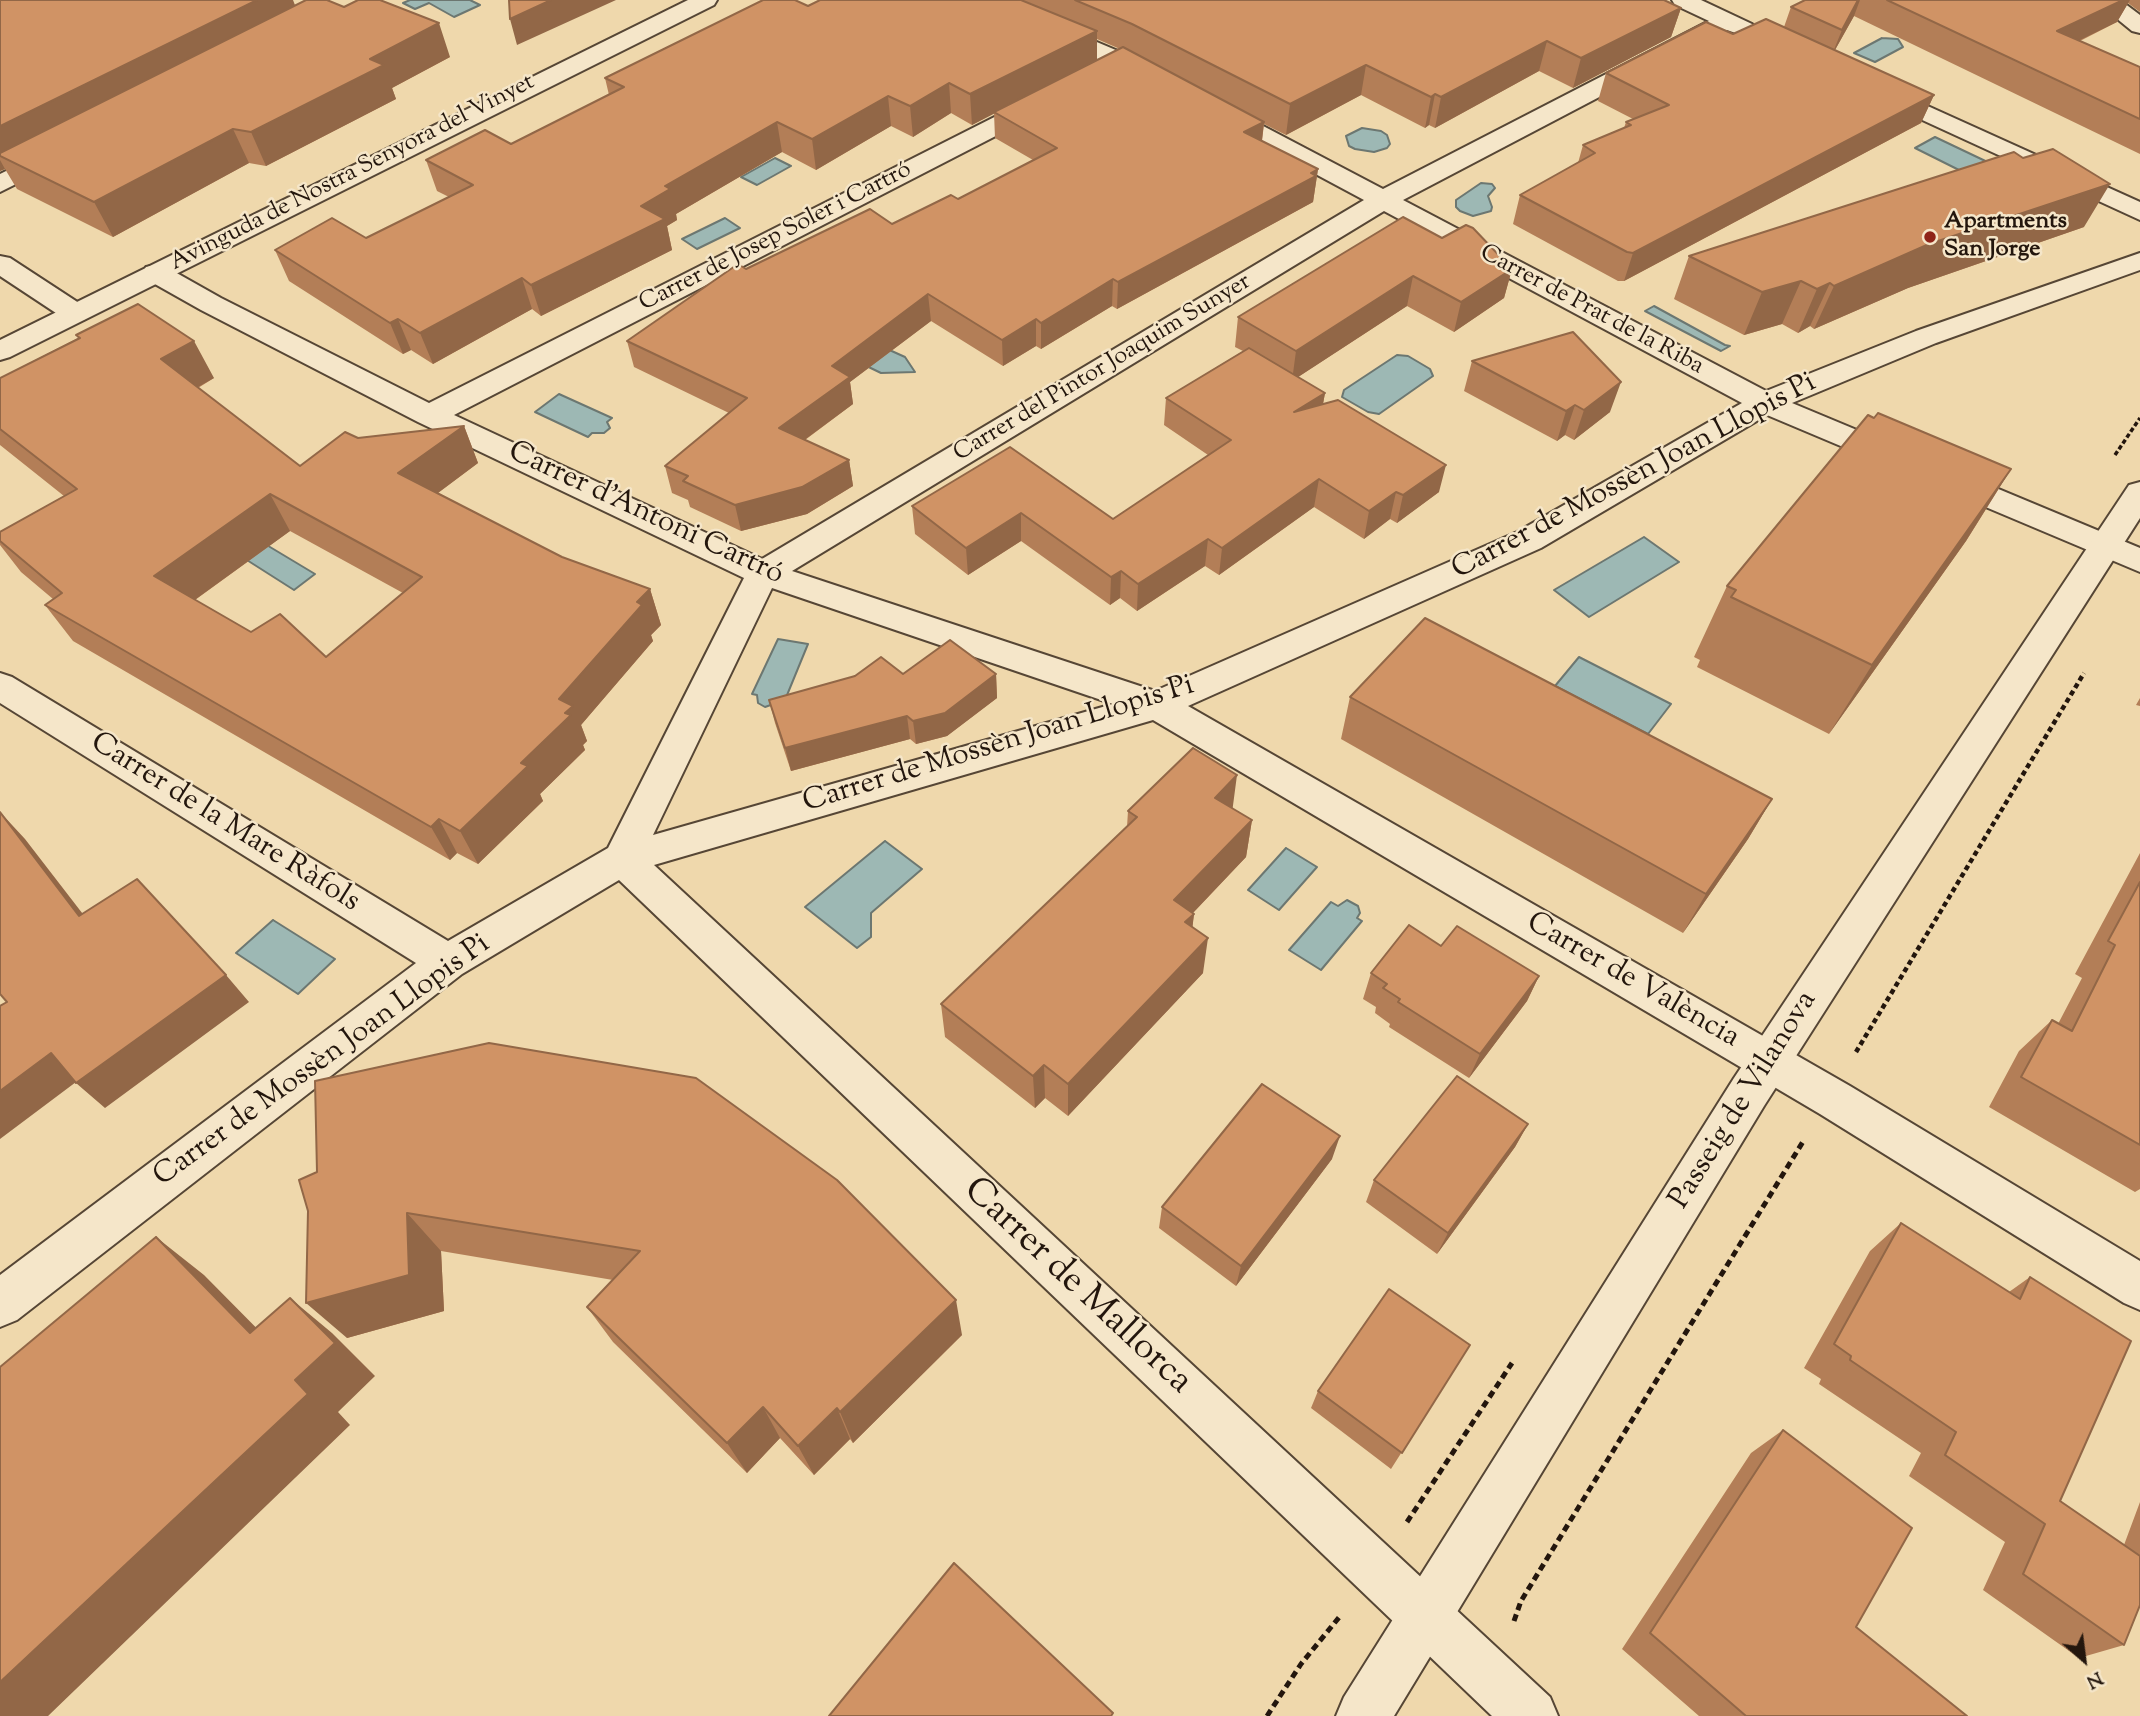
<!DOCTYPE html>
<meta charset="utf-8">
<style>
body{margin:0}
#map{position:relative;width:2140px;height:1716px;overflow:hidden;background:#efd8ac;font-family:"Sorts Mill Goudy",serif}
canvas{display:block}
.north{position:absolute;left:2049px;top:1625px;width:70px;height:70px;-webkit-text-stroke:5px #f5e6c9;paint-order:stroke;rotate:152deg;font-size:19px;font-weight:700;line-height:28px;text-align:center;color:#23160d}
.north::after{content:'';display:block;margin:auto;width:24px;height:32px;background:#23160d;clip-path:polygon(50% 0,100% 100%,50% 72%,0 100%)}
</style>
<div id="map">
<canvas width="2140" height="1716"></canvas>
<div class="north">N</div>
</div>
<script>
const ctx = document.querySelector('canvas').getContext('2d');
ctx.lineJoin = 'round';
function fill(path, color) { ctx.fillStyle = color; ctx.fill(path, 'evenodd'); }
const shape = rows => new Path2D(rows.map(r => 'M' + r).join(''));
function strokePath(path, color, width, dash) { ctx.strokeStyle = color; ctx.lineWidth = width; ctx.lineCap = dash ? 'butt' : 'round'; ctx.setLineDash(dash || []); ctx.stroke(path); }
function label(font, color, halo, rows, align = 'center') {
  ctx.font = font + ' "Sorts Mill Goudy",serif'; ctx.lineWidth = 5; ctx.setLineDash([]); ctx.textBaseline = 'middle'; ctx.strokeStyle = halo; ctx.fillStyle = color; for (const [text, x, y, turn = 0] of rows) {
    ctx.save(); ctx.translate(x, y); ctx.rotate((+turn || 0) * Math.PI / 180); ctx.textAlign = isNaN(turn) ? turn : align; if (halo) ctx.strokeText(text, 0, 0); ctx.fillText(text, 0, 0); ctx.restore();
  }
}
const water = shape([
 [410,0,470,0,480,5,454,17,429,3,415,9,403,3,410,0],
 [1882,38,1898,39,1903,47,1875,62,1854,53,1882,38],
 [1362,128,1381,131,1387,135,1390,144,1387,148,1374,152,1355,149,1349,146,1346,136,1362,128],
 [1935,137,1998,167,1977,179,1915,148,1935,137],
 [775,158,791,166,757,185,741,177,775,158],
 [1481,183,1492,184,1495,188,1488,196,1492,207,1491,211,1473,216,1460,211,1456,207,1456,200,1481,183],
 [725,218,740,228,697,249,682,239,725,218],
 [1654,306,1725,345,1730,346,1721,351,1645,311,1654,306],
 [885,348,905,357,915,372,881,373,852,359,885,348],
 [1397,355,1408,356,1430,369,1433,376,1379,414,1368,412,1342,397,1344,390,1397,355],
 [559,394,612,418,607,422,610,428,604,433,592,433,588,437,535,412,559,394],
 [1644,537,1679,562,1589,617,1554,590,1644,537],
 [260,541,315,574,294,590,239,555,260,541],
 [778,639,808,644,785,700,765,707,758,703,757,695,752,694,778,639],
 [1579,657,1671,704,1648,734,1555,686,1579,657],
 [885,841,922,869,871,913,871,937,857,948,805,907,885,841],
 [1286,848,1317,867,1279,910,1248,890,1286,848],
 [1347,900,1358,906,1360,913,1357,918,1362,921,1321,970,1289,950,1331,902,1338,906,1347,900],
 [273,920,335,959,298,994,236,953,273,920]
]);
const pathFar2 = shape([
 [2115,455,2140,418]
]);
const pathFar1 = shape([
 [1856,1052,2084,673]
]);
const path = shape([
 [1407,1522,1512,1363],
 [1514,1621,1521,1601,1804,1140],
 [1267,1716,1301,1664,1341,1615]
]);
const minor = shape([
 [967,0,997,0,1130,56,1164,73,1167,78,1164,83,1155,85,1146,83,1114,66,970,5,967,0],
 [1672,0,1701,0,1752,24,1756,29,1752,34,1744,36,1727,30,1403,200,1766,391,1916,331,2140,253,2140,270,1936,343,1792,403,2140,548,2140,572,1767,415,1541,548,1188,706,1850,1086,2140,1261,2140,1310,2124,1303,1820,1114,1153,720,654,865,1550,1697,1558,1716,1492,1716,619,880,462,974,17,1320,0,1327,0,1275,416,963,0,703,0,673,12,677,448,941,608,848,744,578,418,422,201,310,146,279,142,273,146,267,156,265,166,267,221,298,429,403,1034,97,1043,95,1052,97,1055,102,1052,107,454,415,762,559,1364,200,1209,117,1206,112,1209,107,1218,105,1227,107,1383,189,1709,21,1675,5,1672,0],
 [1384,211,1742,403,1517,532,1155,691,792,571,1384,211],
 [772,588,1113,704,653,835,772,588],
 [2094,0,2120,0,2140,15,2140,33,2132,31,2094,0],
 [1879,84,2140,202,2140,220,1870,96,1867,91,1870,86,1879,84],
 [57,146,66,149,70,154,66,159,0,192,0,174,57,146],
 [0,256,10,258,85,307,89,313,85,319,75,322,65,319,0,276,0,256]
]);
const tertiary = shape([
 [688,0,717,0,714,5,10,357,0,360,0,340,688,0],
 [2140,482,2140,518,1764,1106,1394,1716,1336,1716,1344,1697,1734,1078,2129,485,2140,482]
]);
const wall = shape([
 [0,0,295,5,450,57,392,88,396,99,266,166,249,163,113,237,17,189,5,169,0,171],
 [820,0,1664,0,1681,8,1671,37,1573,88,1539,71,1435,128,1429,125,1425,128,1361,95,1286,135,1264,124,1262,141,1318,169,1313,202,1117,309,1112,306,1041,349,1036,346,1003,366,931,321,850,382,853,404,805,440,849,460,853,486,807,514,741,531,690,507,688,500,672,493,665,466,729,413,634,367,627,341,746,269,892,224,958,199,1033,160,995,138,994,113,972,125,951,113,913,137,891,126,816,170,782,152,676,214,677,220,667,226,672,250,541,316,532,309,433,364,411,350,403,354,289,281,275,250,366,238,449,197,437,191,426,160,511,144,609,95,605,78,808,6],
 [1097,39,1120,49,1097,60],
 [1805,0,2140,0,2140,12,2128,3,2117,22,2080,41,2140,67,2140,154,1854,16,1835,50,1934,95,1921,123,1624,281,1618,281,1513,224,1520,195,1578,163,1583,145,1624,128,1626,122,1633,119,1598,101,1606,73,1733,34,1784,27,1791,7],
 [2084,227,1908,288,1814,329,1810,326,1798,333,1782,324,1744,335,1674,299,1689,256],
 [1442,238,1512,269,1504,298,1454,332,1407,306,1298,377,1325,393,1323,404,1439,492,1397,523,1390,519,1364,539,1314,507,1219,575,1205,566,1137,611,1120,598,1110,605,1021,541,968,575,915,534,912,506,1113,519,1208,455,1164,425,1166,398,1243,351,1235,347,1238,317],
 [76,335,214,378,198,388,300,466,358,438,464,426,478,463,438,493,562,557,650,589,661,625,651,635,653,641,581,725,587,741,583,745,585,750,540,794,543,801,478,864,457,853,450,860,73,641,45,605,53,599,21,572,0,545,0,532,64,496,0,445,0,378,78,338],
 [290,531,403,593,326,657,251,632,195,600],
 [1472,361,1610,412,1574,440,1565,435,1557,441,1464,391],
 [2011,469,1966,541,1829,734,1697,667,1700,660,1694,657,1727,586],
 [903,674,996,674,997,698,947,736,916,744,910,739,791,771,775,723,769,700],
 [1350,697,1772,799,1748,839,1683,933,1341,739],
 [2140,698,2140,706,2136,705],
 [1233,809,1252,820,1246,857,1193,913,1194,914,1192,928,1203,973,1068,1116,1045,1098,1035,1108,945,1037,941,1004,1127,827,1128,811],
 [2140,853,2140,1189,2135,1192,1989,1107,2019,1051,2052,1020,2058,1024,2082,978,2075,974],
 [1441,946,1539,976,1527,1001,1469,1078,1389,1027,1390,1024,1375,1013,1376,1007,1363,999,1371,973],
 [315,1081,962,1335,853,1443,850,1439,814,1475,780,1438,747,1473,613,1342,587,1307,613,1280,441,1251,444,1311,347,1338,317,1172],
 [1528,1124,1515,1147,1437,1254,1366,1202,1374,1180],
 [1332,1159,1236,1286,1159,1228,1162,1207],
 [1901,1223,2009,1292,2030,1277,2060,1501,2124,1545,2140,1502,2140,1605,2124,1645,2079,1658,1983,1590,2005,1542,1909,1476,1921,1453,1819,1384,1821,1379,1804,1368,1870,1251],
 [1470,1345,1391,1469,1311,1408,1318,1391],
 [1783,1430,1856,1627,1967,1716,1699,1716,1622,1649,1751,1453]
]);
const shadedWall = shape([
 [257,0,293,0,300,18,0,156,0,126],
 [551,0,616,0,517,45,510,19],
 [1858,0,1860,0,1854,16,1831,57,1842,30],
 [2123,0,2130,0,2117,22,2043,58,2057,31],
 [1681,8,1671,37,1573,88,1581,58],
 [439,23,450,57,392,88,396,99,266,166,251,132,370,59],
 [1097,31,1097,61,972,125,970,94],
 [1547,41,1539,71,1435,128,1441,97],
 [1366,65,1361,95,1286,135,1290,104],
 [949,83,951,113,913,137,910,106],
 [1435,94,1429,125,1425,128,1431,97],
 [1934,95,1921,123,1624,281,1633,253],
 [888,96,891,126,816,170,812,139],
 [777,122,782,152,676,214,677,220,667,226,672,250,541,316,531,285,641,206,665,186],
 [1264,122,1261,148,1244,132],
 [233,129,249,163,113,237,94,202],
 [0,160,5,169,0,171],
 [1318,169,1313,202,1117,309,1118,282],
 [2110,184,2084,227,1908,288,1814,329,1834,286,1929,244],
 [1512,269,1504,298,1454,332,1461,302],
 [1413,276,1407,306,1292,381,1296,351],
 [522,278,532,309,433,364,420,333],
 [1113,279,1112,306,1041,349,1041,323],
 [1801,281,1782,324,1744,335,1762,292],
 [1830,283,1810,326,1798,333,1817,289],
 [928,294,931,321,850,382,853,404,784,455,779,428,832,366],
 [398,319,411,350,403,354,390,323],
 [1036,319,1036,346,1003,366,1002,340],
 [194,341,214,378,182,396,161,359],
 [1621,382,1610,412,1574,440,1584,410],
 [1325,393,1320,420,1294,412],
 [1575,405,1565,435,1557,441,1566,411],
 [464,426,478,463,415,510,398,473],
 [849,460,853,486,807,514,741,531,735,505],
 [1446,465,1439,492,1397,523,1403,495],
 [2011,469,1966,541,1829,734,1872,665],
 [1319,479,1314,507,1219,575,1222,548],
 [1396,492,1390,519,1364,539,1369,511],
 [270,494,290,531,178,612,154,576],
 [1021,513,1021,541,968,575,966,548],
 [1208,539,1205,566,1137,611,1138,584],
 [1121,571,1120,598,1110,605,1111,577],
 [650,589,661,625,651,635,653,641,581,725,587,741,583,745,585,750,540,794,543,801,478,864,460,831,521,763,559,699,637,602],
 [996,674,997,698,947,736,916,744,913,721],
 [907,716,910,739,791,771,785,748],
 [1237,775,1232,813,1215,798],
 [1772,799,1748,839,1683,933,1706,894],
 [0,812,25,839,106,944,79,916],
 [439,819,457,853,450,860,431,827],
 [1252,820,1246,857,1171,936,1174,900],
 [1194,914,1190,949,1185,922],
 [1208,938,1203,973,1068,1116,1068,1084],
 [226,975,249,1002,105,1108,76,1083],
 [1539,976,1527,1001,1469,1078,1480,1054],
 [51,1053,80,1079,0,1139,0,1091],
 [1044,1065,1045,1098,1035,1108,1033,1076],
 [1528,1124,1515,1147,1437,1254,1448,1233],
 [1340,1136,1332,1159,1236,1286,1241,1266],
 [407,1213,441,1251,444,1311,347,1338,306,1303],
 [156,1237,204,1275,295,1367,250,1333],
 [290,1298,332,1333,375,1376,338,1412,350,1425,48,1716,0,1716,0,1682,295,1380],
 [956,1300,962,1335,853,1443,840,1412],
 [763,1407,780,1438,747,1473,727,1443],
 [837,1408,850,1439,814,1475,798,1446]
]);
const building = shape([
 [0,0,257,0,0,126,0,0],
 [306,0,327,0,344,7,358,0,380,0,439,23,370,59,384,65,251,132,233,129,94,202,0,156,0,153,306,0],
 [509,0,551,0,510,19,509,0],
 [763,0,795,0,808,6,820,0,1021,0,1097,31,970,94,949,83,910,106,888,96,812,139,777,122,665,186,670,189,641,206,665,219,531,285,522,278,420,333,398,319,390,323,275,250,332,218,366,238,473,185,426,160,485,130,511,144,624,87,605,78,763,0],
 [1075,0,1664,0,1681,8,1581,58,1547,41,1441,97,1435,94,1431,97,1366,65,1290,104,1132,24,1075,0],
 [1805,0,1858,0,1842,30,1791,7,1805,0],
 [1887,0,2123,0,2057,31,2140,67,2140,119,1887,0],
 [1766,19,1934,95,1633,253,1627,252,1520,195,1595,153,1583,145,1631,125,1626,122,1669,105,1606,73,1706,22,1733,34,1766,19],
 [1123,47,1264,122,1244,132,1318,169,1311,173,1316,176,1118,282,1113,279,1041,323,1036,319,1002,340,928,294,832,366,850,377,779,428,849,460,802,487,735,505,683,481,688,476,665,466,747,398,627,341,738,264,746,269,870,209,892,224,951,195,958,199,1057,148,994,112,1123,47],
 [2053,149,2110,184,1929,244,1834,286,1830,283,1817,289,1801,281,1762,292,1689,256,2014,152,2023,158,2053,149],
 [1403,217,1442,238,1466,225,1473,228,1512,269,1461,302,1413,276,1296,351,1238,317,1403,217],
 [138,304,194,341,161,359,300,466,345,432,358,438,464,426,398,473,562,557,650,589,637,602,642,605,559,699,573,706,565,713,571,715,521,763,528,766,460,831,439,819,431,827,45,605,62,593,0,541,0,532,77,489,0,429,0,378,80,338,76,335,138,304],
 [270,494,422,577,326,657,280,614,251,632,154,576,270,494],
 [1573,332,1621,382,1584,410,1575,405,1566,411,1472,361,1573,332],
 [1249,348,1325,393,1294,412,1338,400,1446,465,1403,495,1396,492,1369,511,1319,479,1222,548,1208,539,1138,584,1121,571,1111,577,1021,513,966,548,912,506,1010,447,1113,519,1231,440,1166,398,1249,348],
 [1878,413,2011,469,1872,665,1731,597,1736,590,1727,586,1868,415,1874,418,1878,413],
 [1425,618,1772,799,1706,894,1350,697,1425,618],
 [950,640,996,674,945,713,913,721,907,716,785,748,769,700,855,676,881,657,903,674,950,640],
 [1193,748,1237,775,1215,798,1252,820,1174,900,1194,914,1185,922,1208,938,1068,1084,1044,1065,1033,1076,941,1004,1137,817,1128,811,1193,748],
 [0,812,79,916,137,879,226,975,76,1083,51,1053,0,1091,0,1006,7,1002,0,994,0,812],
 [2140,882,2140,1145,2021,1077,2052,1020,2072,1031,2115,945,2108,941,2140,882],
 [1409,925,1441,946,1457,926,1539,976,1480,1054,1398,1002,1400,999,1383,988,1387,984,1371,973,1409,925],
 [489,1043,696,1078,837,1180,956,1300,840,1412,837,1408,798,1446,763,1407,727,1443,587,1307,640,1251,407,1213,409,1275,306,1303,308,1211,299,1180,317,1172,315,1081,489,1043],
 [1457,1076,1528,1124,1448,1233,1374,1180,1457,1076],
 [1262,1084,1340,1136,1241,1266,1162,1207,1262,1084],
 [1901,1223,2020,1299,2030,1277,2131,1341,2060,1501,2140,1556,2140,1605,2124,1645,2023,1574,2045,1524,1945,1455,1956,1432,1850,1360,1851,1356,1834,1344,1901,1223],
 [156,1237,250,1333,290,1298,335,1343,295,1380,308,1394,0,1682,0,1367,156,1237],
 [1389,1289,1470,1345,1402,1453,1318,1391,1389,1289],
 [1783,1430,1912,1528,1856,1627,1967,1716,1746,1716,1650,1633,1783,1430],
 [954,1563,1113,1713,1111,1716,829,1716,954,1563]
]);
const markers = [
 [1930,237,7,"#8f2418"]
];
const farStreetnames = [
 ["Avinguda de Nostra Senyora del Vinyet",353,174,-27],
 ["Carrer de Josep Soler i Cartró",776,238,-27],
 ["Carrer de Prat de la Riba",1591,311,28],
 ["Carrer del Pintor Joaquim Sunyer",1103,369,-31]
];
const farPoinames = [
 ["Apartments",1944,223],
 ["San Jorge",1944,251]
];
const streetNames = [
 ["Carrer de Mossèn Joan Llopis Pi",1635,478,-28],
 ["Carrer d'Antoni Cartró",645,515,25],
 ["Carrer de Mossèn Joan Llopis Pi",999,746,-17],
 ["Carrer de la Mare Ràfols",224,824,32],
 ["Carrer de València",1632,982,30],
 ["Carrer de Mossèn Joan Llopis Pi",323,1062,-36],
 ["Passeig de Vilanova",1745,1101,-58]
];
const nearStreetnames = [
 ["Carrer de Mallorca",1076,1288,43]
];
fill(water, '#9db8b4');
strokePath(water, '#6c7771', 2);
strokePath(minor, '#564635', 4);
strokePath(tertiary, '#564635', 4);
strokePath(pathFar2, '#23160d', 3.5, [4.5, 2.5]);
strokePath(pathFar1, '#23160d', 4.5, [5, 3.5]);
strokePath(path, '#23160d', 5, [7, 4.5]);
fill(minor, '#f5e6c9');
fill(tertiary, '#f5e6c9');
fill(wall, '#b37e57');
fill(shadedWall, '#926747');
fill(building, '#d09365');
strokePath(building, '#926747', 2);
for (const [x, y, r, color] of markers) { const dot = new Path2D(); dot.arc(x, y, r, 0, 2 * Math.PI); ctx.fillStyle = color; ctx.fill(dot); strokePath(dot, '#f5e6c9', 2.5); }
label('24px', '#23160d', '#f5e6c9', farStreetnames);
label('bold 24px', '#23160d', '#f5e6c9', farPoinames, 'left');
label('30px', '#23160d', '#f5e6c9', streetNames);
label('37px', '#23160d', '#f5e6c9', nearStreetnames);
</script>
